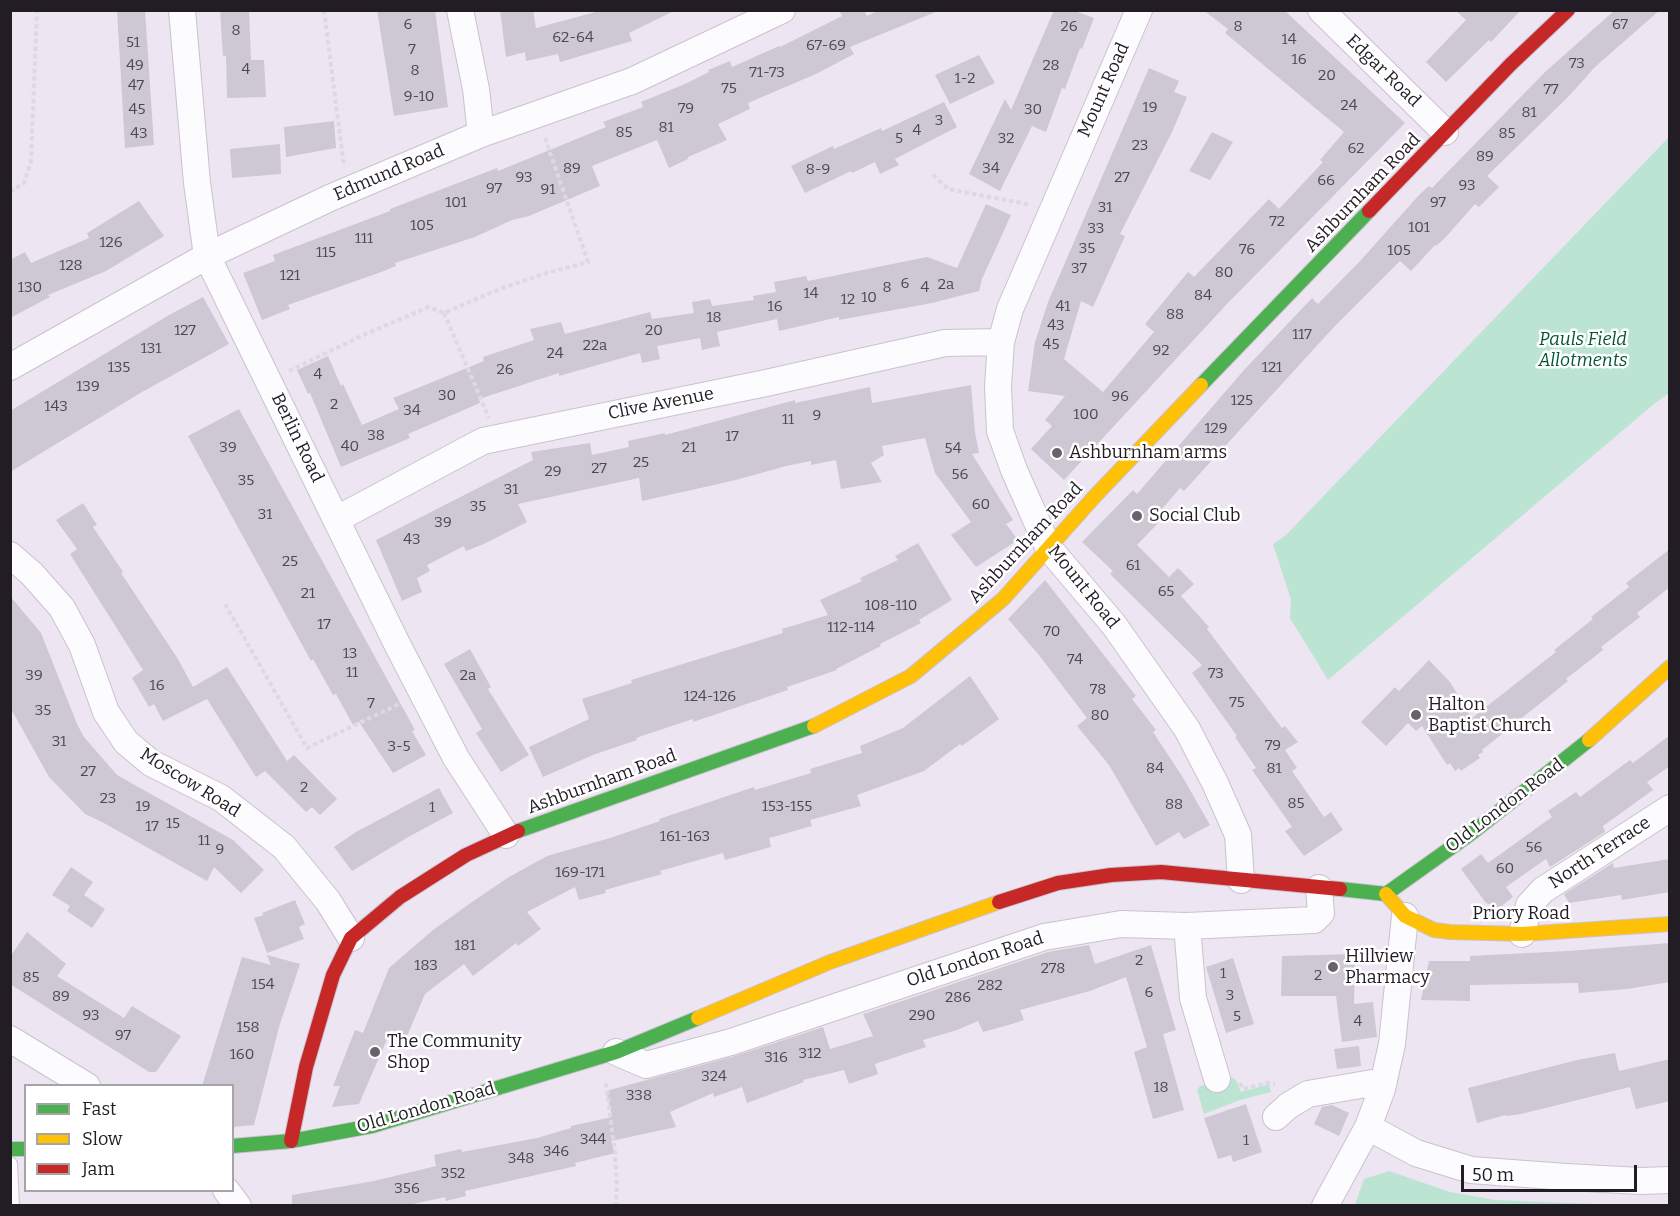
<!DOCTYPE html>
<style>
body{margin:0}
#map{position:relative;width:1680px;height:1216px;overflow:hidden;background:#eee5f3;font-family:Bitter,serif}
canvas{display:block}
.frame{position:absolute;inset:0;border:12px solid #221c25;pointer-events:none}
.legend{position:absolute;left:24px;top:1084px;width:210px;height:108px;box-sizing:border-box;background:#fff;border:2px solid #a7a4a8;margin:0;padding:8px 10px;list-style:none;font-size:18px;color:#221c25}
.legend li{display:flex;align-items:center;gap:12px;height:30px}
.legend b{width:30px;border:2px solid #a7a4a8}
.scale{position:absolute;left:1461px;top:1165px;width:176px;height:27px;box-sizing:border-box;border:3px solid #221c25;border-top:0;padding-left:8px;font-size:18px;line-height:21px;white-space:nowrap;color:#221c25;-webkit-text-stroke:4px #fff;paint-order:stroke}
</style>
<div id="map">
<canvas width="1680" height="1216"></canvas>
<div class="frame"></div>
<ul class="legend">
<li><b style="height:8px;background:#4caf50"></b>Fast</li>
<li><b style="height:8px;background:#ffc107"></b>Slow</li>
<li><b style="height:8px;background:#c62828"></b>Jam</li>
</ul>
<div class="scale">50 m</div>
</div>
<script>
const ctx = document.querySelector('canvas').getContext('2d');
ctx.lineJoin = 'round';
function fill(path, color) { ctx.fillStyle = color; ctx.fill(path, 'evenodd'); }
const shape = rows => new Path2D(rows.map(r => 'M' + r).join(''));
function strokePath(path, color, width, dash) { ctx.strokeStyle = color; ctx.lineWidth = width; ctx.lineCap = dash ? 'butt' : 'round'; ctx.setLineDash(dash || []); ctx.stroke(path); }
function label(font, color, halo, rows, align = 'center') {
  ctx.font = font + ' Bitter,serif'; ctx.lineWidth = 5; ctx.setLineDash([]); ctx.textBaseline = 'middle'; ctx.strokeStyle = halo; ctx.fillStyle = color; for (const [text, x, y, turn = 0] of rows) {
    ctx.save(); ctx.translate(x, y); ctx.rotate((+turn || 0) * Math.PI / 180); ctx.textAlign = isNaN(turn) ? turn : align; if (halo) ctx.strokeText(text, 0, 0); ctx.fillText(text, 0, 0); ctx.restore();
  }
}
const green = shape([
 [1669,137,1669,393,1654,404,1328,680,1290,618,1291,600,1273,544,1286,535],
 [1231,1077,1236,1080,1241,1092,1267,1085,1269,1085,1271,1092,1240,1100,1204,1114,1197,1090,1200,1086],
 [1389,1171,1450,1192,1495,1200,1620,1205,1355,1205,1364,1179]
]);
const building = shape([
 [117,10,145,10,154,145,125,148],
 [220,10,249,10,251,60,264,60,266,97,227,98,226,56,223,56],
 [377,10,435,10,448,107,394,116],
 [500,10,533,10,536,28,603,10,676,10,629,33,632,41,560,62,558,54,526,61,525,52,506,57],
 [839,10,864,10,867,16,879,10,938,11,850,47,854,54,816,74,748,103,750,109,718,124,727,140,688,157,688,159,669,168,657,140,592,166,600,186,529,216,512,220,475,237,395,263,396,266,384,271,288,305,290,309,262,320,243,273,275,261,273,255,390,211,390,209,497,168,498,171,606,127,603,122,643,107,641,102,685,84,709,72,708,70,730,61,732,67,779,46,780,47,842,16],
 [1054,10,1072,10,1094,18,1082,49,1080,48,1065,89,1062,88,1046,132,1032,126,1000,191,969,174,1005,99,1011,110],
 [1203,10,1284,10,1405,123,1226,305,1064,480,1031,449,1052,426,1045,420,1065,396,1028,391,1035,342,1048,302,1149,68,1179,81,1174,92,1187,97,1172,132,1120,234,1125,236,1093,307,1081,301,1064,359,1103,392,1154,332,1145,324,1188,272,1194,277,1269,199,1279,209,1323,162,1320,160,1344,132,1225,33,1228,29],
 [1455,10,1521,10,1491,42,1489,40,1446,82,1426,62,1466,20],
 [1615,10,1660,10,1595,67,1569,96,1487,176,1499,187,1479,207,1475,204,1445,238,1436,246,1435,245,1411,271,1400,261,1334,327,1184,491,1180,488,1158,514,1163,518,1137,545,1169,577,1178,568,1194,584,1181,596,1209,627,1207,629,1282,728,1285,726,1298,742,1285,750,1297,768,1292,771,1324,817,1331,812,1343,830,1304,856,1285,831,1292,827,1252,770,1256,768,1235,737,1237,736,1192,673,1202,665,1110,574,1113,571,1082,542,1133,490,1137,494,1244,370,1312,298,1318,304,1361,260,1419,195,1429,186,1432,188,1545,72],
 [979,55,995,83,950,104,935,75],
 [944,102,957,127,895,159,899,165,880,174,875,162,852,173,851,171,805,193,791,166,833,146,834,149,881,128,882,131],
 [334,121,336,148,286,157,284,127],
 [1212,132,1233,142,1210,180,1189,171],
 [280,144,281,174,232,178,230,149],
 [139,201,164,236,106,271,48,295,50,297,10,318,10,260,25,252,31,263,89,238,87,233],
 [986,204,1011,215,982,279,979,291,932,303,839,320,839,317,779,331,777,319,717,332,720,346,702,350,700,338,657,346,660,359,642,363,640,353,559,376,559,373,479,399,480,403,408,434,410,438,341,467,310,393,308,394,297,370,328,356,341,386,343,384,362,425,399,409,393,398,484,361,483,357,534,340,530,329,561,322,565,334,650,312,652,319,694,313,692,302,710,299,712,306,754,300,753,296,776,292,774,282,806,276,808,281,927,257,957,268],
 [203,297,229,344,142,392,10,472,10,411,169,315],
 [971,385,975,432,979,453,972,454,1013,520,1006,524,1018,540,976,567,951,535,971,522,935,473,925,438,882,446,884,455,871,463,882,482,841,489,836,460,811,465,811,461,786,466,736,480,642,501,639,478,518,504,527,522,484,544,466,551,464,546,427,565,430,571,417,578,422,592,402,601,376,540,533,460,531,452,590,443,592,455,629,447,628,441,665,433,665,435,795,400,795,403,870,387,872,403],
 [239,409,415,730,412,731,426,755,393,773,359,722,353,725,336,694,333,695,313,659,311,661,188,436],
 [83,503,97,525,93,527,123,572,121,573,178,659,193,687,227,667,287,761,294,755,337,799,320,815,312,807,306,812,265,771,256,777,207,699,163,721,154,704,149,707,132,678,143,670,70,554,77,549,56,520],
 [918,543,952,600,919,620,921,623,880,644,881,646,836,669,837,670,787,687,788,690,693,722,693,719,636,738,637,740,593,755,543,777,529,747,589,719,582,699,632,683,631,680,783,633,782,629,828,615,820,600,862,581,860,578,898,560,895,556],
 [1670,549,1670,587,1637,613,1640,617,1601,647,1603,650,1566,679,1568,681,1482,750,1483,752,1478,755,1480,758,1461,771,1459,768,1455,771,1450,763,1447,765,1422,726,1416,731,1408,723,1386,746,1361,722,1395,687,1399,691,1429,660,1450,682,1472,718,1556,652,1554,650,1593,619,1591,617,1629,587,1626,583],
 [1045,580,1136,696,1132,699,1156,730,1153,732,1182,776,1210,825,1184,839,1179,832,1156,846,1109,765,1077,726,1087,718,1039,655,1008,619],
 [10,596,41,633,77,724,84,737,117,775,233,840,264,870,241,893,214,867,207,881,102,822,85,814,49,777,10,707],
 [470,649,491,687,488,689,529,755,501,772,476,733,482,729,444,664],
 [970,676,999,719,962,746,960,744,924,771,857,795,861,806,810,820,812,826,769,838,771,847,725,860,723,853,660,871,662,874,605,890,606,893,579,900,575,887,527,912,541,929,518,946,516,943,473,976,464,964,425,994,407,1036,391,1030,359,1104,332,1107,340,1086,333,1086,355,1030,363,1033,389,968,433,930,472,902,509,877,547,856,610,838,660,821,659,819,754,787,755,790,811,773,810,769,862,753,860,746,903,728],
 [1670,735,1670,766,1647,782,1653,790,1603,826,1605,832,1550,867,1546,859,1506,887,1513,897,1499,908,1486,903,1461,869,1481,854,1488,863,1552,817,1548,811,1576,792,1580,797,1630,760,1633,763],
 [439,788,453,813,410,836,352,871,334,847,356,832],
 [1670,859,1670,892,1622,900,1621,895,1569,903,1564,894,1613,863,1614,868],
 [71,867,93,882,84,895,105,909,92,928,67,911,70,906,52,895],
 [295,900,305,924,299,927,304,939,267,953,254,918,264,915,262,913],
 [27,932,66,964,57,976,124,1018,132,1006,181,1036,156,1072,149,1072,10,984,10,957],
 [1670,943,1670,982,1627,989,1579,993,1578,983,1470,985,1470,1001,1421,1000,1429,961,1470,961,1470,956,1568,951],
 [1089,945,1095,964,1151,945,1176,1030,1163,1034,1184,1110,1153,1119,1134,1052,1147,1047,1126,977,1090,991,1020,1010,1024,1020,1012,1024,983,1032,978,1021,957,1030,923,1040,926,1047,875,1064,878,1074,849,1084,844,1070,803,1080,804,1082,747,1103,742,1087,714,1097,713,1093,670,1112,676,1127,611,1141,615,1153,575,1163,576,1166,465,1191,466,1196,446,1201,445,1197,404,1206,292,1206,292,1195,374,1181,436,1166,434,1155,461,1149,462,1152,537,1138,571,1128,571,1126,612,1117,606,1091,735,1056,823,1027,830,1049,873,1036,863,1014,1048,952],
 [1355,954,1354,1004,1373,1002,1377,1037,1342,1042,1336,996,1281,996,1282,956],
 [267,955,300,964,279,1027,254,1125,233,1127,232,1086,202,1086,242,957,271,965],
 [1233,958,1254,1024,1226,1033,1206,967],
 [1359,1046,1361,1066,1337,1069,1334,1049],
 [1615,1053,1619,1071,1670,1059,1670,1101,1636,1109,1630,1087,1521,1114,1506,1116,1505,1115,1477,1123,1468,1088,1577,1060],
 [1246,1104,1262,1152,1233,1162,1231,1155,1218,1159,1204,1118],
 [1332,1105,1349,1113,1339,1136,1314,1124,1322,1107]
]);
const path = shape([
 [324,10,344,167],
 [933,175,948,189,1031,205],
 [10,192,24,183,31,161,37,10],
 [444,313,489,418],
 [289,371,361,336,429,307,444,313,495,291,543,274,588,262,544,135],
 [225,604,307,748,401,703],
 [606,1083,615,1153,617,1187,616,1206],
 [1240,1083,1243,1089,1268,1083,1275,1084]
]);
const lane = shape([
 [10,1164,12,1206]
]);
const street = shape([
 [182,10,197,183,207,256,397,644,456,758,506,835],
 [460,10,476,89,481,134],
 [1139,10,1010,309,1001,342,998,386,1000,431,1014,470,1048,547,1114,625,1187,729,1215,783,1238,835,1241,880],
 [1321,10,1445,132],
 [10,367,207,256,332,197,481,134,632,81,782,10],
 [337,519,483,441,766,383,945,343,1001,342],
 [10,555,32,574,62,608,82,645,106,712,126,742,151,763,221,798,284,847,328,901,351,938],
 [1187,926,1193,998,1217,1079],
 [1522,934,1529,905,1543,890,1670,808],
 [10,1039,87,1086],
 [616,1052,646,1065,731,1042,1044,937,1121,924,1187,926,1314,920,1321,913,1319,888],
 [1276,1117,1288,1106,1308,1094,1384,1081],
 [1368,1127,1416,1153,1471,1170,1566,1177,1641,1181,1670,1180],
 [226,1190,238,1206],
 [1325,1206,1368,1127,1382,1089,1392,1044,1405,916]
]);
const fast = shape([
 [1201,385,1369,211],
 [518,831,814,726],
 [1340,889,1386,894,1473,832,1589,740],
 [232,1146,291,1141,372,1126,616,1052,698,1018],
 [10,1149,26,1149]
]);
const slow = shape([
 [814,726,911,676,1003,599,1095,496,1201,385],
 [1589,740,1670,667],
 [1386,894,1405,916,1434,930,1450,932,1522,934,1670,924],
 [698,1018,830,962,999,902]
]);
const jam = shape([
 [1369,211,1511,64,1568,10],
 [999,902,1058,883,1111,875,1161,872,1340,889],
 [291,1141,306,1067,333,975,351,938,400,897,466,855,518,831]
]);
const markers = [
 [1057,453,6,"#69626d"],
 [1137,516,6,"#69626d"],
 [1416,715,6,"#69626d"],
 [1333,967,6,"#69626d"],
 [375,1052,6,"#69626d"]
];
const numberNames = [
 ["6",408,25],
 ["67",1620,25],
 ["26",1069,27],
 ["8",1238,27],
 ["8",236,31],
 ["62-64",573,38],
 ["14",1289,40],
 ["51",133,43],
 ["67-69",826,46],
 ["7",412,50],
 ["16",1299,60],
 ["73",1577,64],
 ["49",135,66],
 ["28",1051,66],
 ["4",246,70],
 ["8",415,71],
 ["71-73",767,73],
 ["20",1327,76],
 ["1-2",965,79],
 ["47",136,86],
 ["75",729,89],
 ["77",1551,90],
 ["9-10",419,97],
 ["24",1349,106],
 ["19",1150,108],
 ["79",686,109],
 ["45",137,110],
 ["30",1033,110],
 ["81",1529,113],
 ["3",939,121],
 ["81",666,128],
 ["4",917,131],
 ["85",624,133],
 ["43",139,134],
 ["85",1507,134],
 ["5",899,139],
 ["32",1006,139],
 ["23",1140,146],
 ["62",1356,149],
 ["89",1485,157],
 ["89",572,169],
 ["34",991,169],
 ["8-9",818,170],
 ["93",524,178],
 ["27",1122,178],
 ["66",1326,181],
 ["93",1467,186],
 ["97",494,189],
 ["91",548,190],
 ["101",456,203],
 ["97",1438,203],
 ["31",1105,208],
 ["72",1277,222],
 ["105",422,226],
 ["101",1419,228],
 ["33",1096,229],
 ["111",364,239],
 ["126",111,243],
 ["35",1087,249],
 ["76",1247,250],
 ["105",1399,251],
 ["115",326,253],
 ["128",71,266],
 ["37",1079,269],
 ["80",1224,273],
 ["121",290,276],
 ["6",905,284],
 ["2a",946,285],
 ["130",30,288],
 ["8",887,288],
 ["4",925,288],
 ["14",811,294],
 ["84",1203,296],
 ["10",869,298],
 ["12",848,300],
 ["16",775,307],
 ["41",1063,307],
 ["88",1175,315],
 ["18",714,318],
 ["43",1056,326],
 ["127",185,331],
 ["20",654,331],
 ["117",1302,335],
 ["45",1051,345],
 ["22a",595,346],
 ["131",151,349],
 ["92",1161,351],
 ["24",555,354],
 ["135",119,368],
 ["121",1272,368],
 ["26",505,370],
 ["4",318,375],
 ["139",88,387],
 ["30",447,396],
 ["96",1120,397],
 ["125",1242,401],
 ["2",334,405],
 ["143",56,407],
 ["34",412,411],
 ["100",1086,415],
 ["9",817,416],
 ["11",788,420],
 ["129",1216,429],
 ["38",376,436],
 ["17",732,437],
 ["40",350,447],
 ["39",228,448],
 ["21",689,448],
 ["54",953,449],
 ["25",641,463],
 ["27",599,469],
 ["29",553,472],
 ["56",960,475],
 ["35",246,481],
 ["31",511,490],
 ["60",981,505],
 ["35",478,507],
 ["31",265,515],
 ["39",443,523],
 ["43",412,540],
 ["25",290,562],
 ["61",1133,566],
 ["65",1166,592],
 ["21",308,594],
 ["108-110",891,606],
 ["17",324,625],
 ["112-114",851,628],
 ["70",1052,632],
 ["13",350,654],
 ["74",1075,660],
 ["11",352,673],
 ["73",1216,674],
 ["39",34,676],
 ["2a",468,676],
 ["16",157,686],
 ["78",1098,690],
 ["124-126",710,697],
 ["75",1237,703],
 ["7",371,704],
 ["35",43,711],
 ["80",1100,716],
 ["31",59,742],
 ["79",1273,746],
 ["3-5",399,747],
 ["84",1155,769],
 ["81",1274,769],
 ["27",88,772],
 ["2",304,788],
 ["23",108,799],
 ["85",1296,804],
 ["88",1174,805],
 ["19",143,807],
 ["153-155",787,807],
 ["1",432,808],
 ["15",173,824],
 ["17",152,827],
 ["161-163",685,837],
 ["11",204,841],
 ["56",1534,848],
 ["9",220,850],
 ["60",1505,869],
 ["169-171",580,873],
 ["181",465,946],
 ["2",1139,961],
 ["183",426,966],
 ["278",1053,969],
 ["1",1223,974],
 ["2",1318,976],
 ["85",31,978],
 ["154",263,985],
 ["282",990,986],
 ["6",1149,993],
 ["3",1230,996],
 ["89",61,997],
 ["286",958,998],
 ["93",91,1016],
 ["290",922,1016],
 ["5",1237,1017],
 ["4",1358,1022],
 ["158",248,1028],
 ["97",123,1036],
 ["312",810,1054],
 ["160",242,1055],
 ["316",776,1058],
 ["324",714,1077],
 ["18",1161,1088],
 ["338",639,1096],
 ["344",593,1140],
 ["1",1246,1141],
 ["346",556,1152],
 ["348",521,1159],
 ["352",453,1174],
 ["356",407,1189]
];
const streetNames = [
 ["Edgar Road",1383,71,44],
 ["Mount Road",1104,90,-66],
 ["Edmund Road",389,173,-23],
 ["Ashburnham Road",1363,193,-46],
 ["Clive Avenue",661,404,-11],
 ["Berlin Road",297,438,64],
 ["Ashburnham Road",1026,543,-47],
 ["Mount Road",1083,587,51],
 ["Ashburnham Road",602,782,-20],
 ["Moscow Road",190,783,32],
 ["Old London Road",1505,806,-37],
 ["North Terrace",1600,853,-33],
 ["Priory Road",1521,914],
 ["Old London Road",975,960,-18],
 ["Old London Road",426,1108,-16]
];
const parkNames = [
 ["Pauls Field",1583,340],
 ["Allotments",1583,361]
];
const poiNames = [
 ["Ashburnham arms",1069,453],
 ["Social Club",1149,516],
 ["Halton",1428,705],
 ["Baptist Church",1428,726],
 ["Hillview",1345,957],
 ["Pharmacy",1345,978],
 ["The Community",387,1042],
 ["Shop",387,1063]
];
fill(green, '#bce4d2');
fill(building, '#cdc8d4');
strokePath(lane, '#cac2ce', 16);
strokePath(street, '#cac2ce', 28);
strokePath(fast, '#cac2ce', 16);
strokePath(slow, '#cac2ce', 16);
strokePath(jam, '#cac2ce', 16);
strokePath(path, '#dcdade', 4, [4.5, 3]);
strokePath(lane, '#fcfbfd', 14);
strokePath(street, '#fcfbfd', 26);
strokePath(fast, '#4caf50', 14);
strokePath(slow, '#ffc107', 14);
strokePath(jam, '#c62828', 14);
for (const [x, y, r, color] of markers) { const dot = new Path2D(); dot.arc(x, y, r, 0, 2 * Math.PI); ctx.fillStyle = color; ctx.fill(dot); strokePath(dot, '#fff', 2); }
label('15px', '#4d4751', null, numberNames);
label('18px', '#221c25', '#fff', streetNames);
label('italic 18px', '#025635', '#fff', parkNames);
label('18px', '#221c25', '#fff', poiNames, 'left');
</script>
